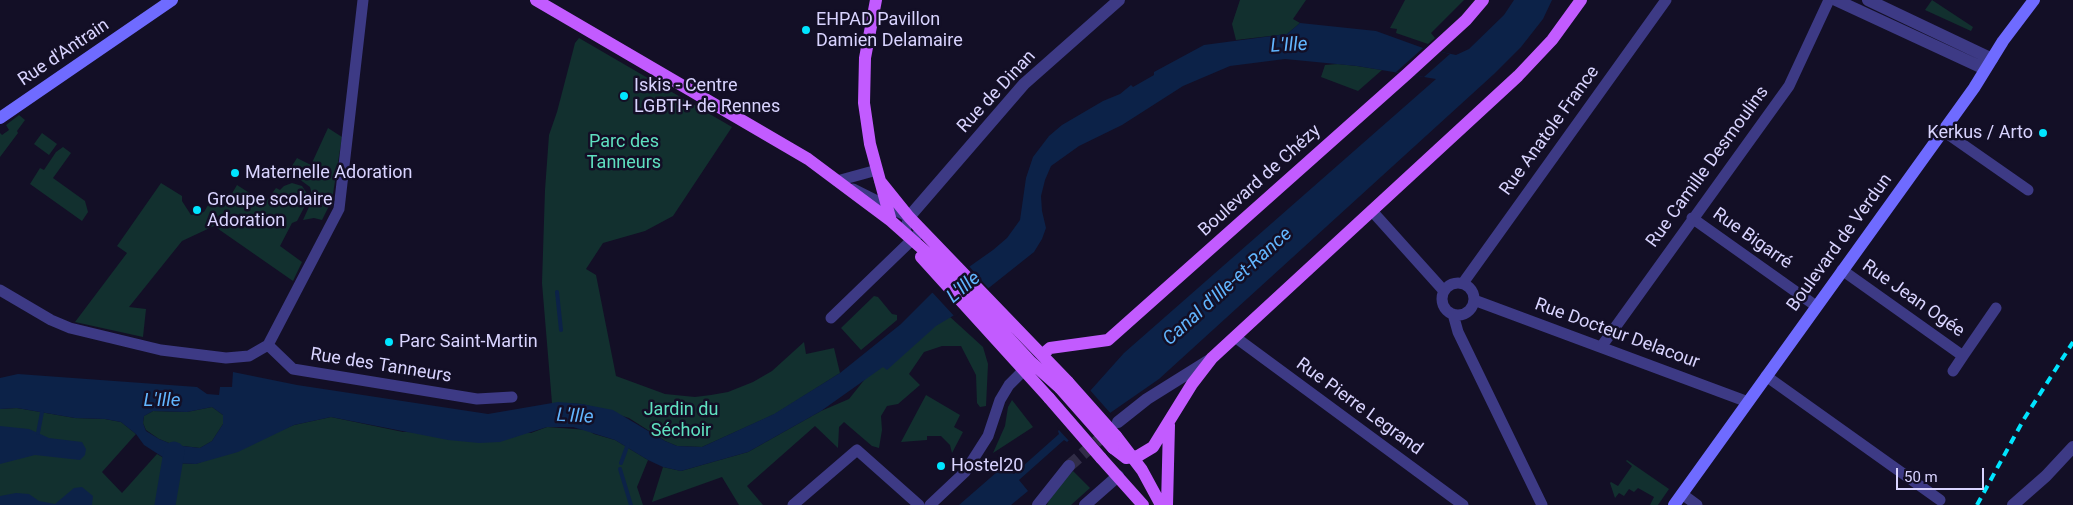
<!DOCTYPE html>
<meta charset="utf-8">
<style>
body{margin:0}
#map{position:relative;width:2073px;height:505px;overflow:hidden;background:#130f26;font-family:Roboto,sans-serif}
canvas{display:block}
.scale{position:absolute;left:1896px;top:468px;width:88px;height:22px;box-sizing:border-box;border:2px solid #d9d4ff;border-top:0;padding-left:6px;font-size:15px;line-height:18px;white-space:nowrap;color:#d9d4ff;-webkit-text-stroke:4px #130f26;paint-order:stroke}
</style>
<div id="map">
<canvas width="2073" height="505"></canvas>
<div class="scale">50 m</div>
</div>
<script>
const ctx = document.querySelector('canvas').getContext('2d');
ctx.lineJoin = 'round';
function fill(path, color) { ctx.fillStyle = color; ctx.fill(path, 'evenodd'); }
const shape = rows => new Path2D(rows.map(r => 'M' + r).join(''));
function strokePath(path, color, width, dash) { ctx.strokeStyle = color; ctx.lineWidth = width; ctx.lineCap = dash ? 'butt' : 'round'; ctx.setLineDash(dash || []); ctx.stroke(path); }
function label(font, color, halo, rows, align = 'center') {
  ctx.font = font + ' Roboto,sans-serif'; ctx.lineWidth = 5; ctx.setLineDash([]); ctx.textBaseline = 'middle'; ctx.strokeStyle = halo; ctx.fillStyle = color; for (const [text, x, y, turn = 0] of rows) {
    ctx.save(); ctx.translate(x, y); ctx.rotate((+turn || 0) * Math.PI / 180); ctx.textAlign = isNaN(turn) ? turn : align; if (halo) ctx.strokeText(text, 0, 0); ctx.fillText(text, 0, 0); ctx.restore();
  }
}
const green = shape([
 [1240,0,1306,0,1293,19,1300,23,1287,34,1236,40,1232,24],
 [1405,0,1464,0,1431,33,1435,38,1428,44,1396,33,1397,29,1390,28],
 [1932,0,1973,27,1971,31,1925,10],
 [579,38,732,127,673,216,645,231,603,243,586,269,596,275,616,376,665,394,695,397,711,395,728,392,753,382,772,371,804,342,806,354,834,348,840,373,775,414,702,447,677,446,665,441,629,418,597,408,582,404,552,403,542,283,545,190,549,135,557,112,575,43],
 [1338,64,1357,66,1382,70,1358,91,1321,77,1325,65],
 [19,115,25,120,17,131,18,133,0,157,0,133,2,135,9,130,6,125],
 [328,128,342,137,332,200,322,220,314,218,303,220,313,198,310,187,299,179,283,180,297,158,311,165],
 [42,133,57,144,49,155,34,144],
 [63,147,71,153,53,178,85,201,88,212,82,221,30,184,40,168,44,170,56,152],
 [161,183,182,196,182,201,191,215,204,212,211,200,224,207,237,185,265,203,276,188,280,190,284,186,292,183,302,186,308,195,307,202,297,221,292,223,280,246,302,262,293,281,214,226,182,241,129,307,146,309,143,337,75,322,127,253,117,246],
 [874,296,878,297,892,314,897,315,897,320,861,350,841,328],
 [949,316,983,347,988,364,986,406,980,407,977,403,976,375,961,346,942,346,924,352,909,374,920,385,898,404,887,406,881,416,882,430,879,448,872,446,844,422,839,427,838,448,815,426,747,486,763,505,739,505,722,477,652,502,663,467,681,471,748,452,821,411,849,399,873,369],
 [926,395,960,415,954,427,963,432,952,453,950,445,941,436,927,436,927,440,901,442],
 [1012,400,1033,427,993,453,1005,426,1008,407],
 [212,407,223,415,223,424,212,441,200,448,174,445,159,439,146,430,143,423,144,416,153,411,187,412],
 [17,408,75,418,105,419,121,422,136,434,102,472,122,493,157,454,172,463,196,464,294,425,331,417,403,432,531,433,547,427,588,430,594,434,615,440,648,460,637,487,643,505,0,505,0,409],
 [1627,460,1669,489,1658,505,1650,505,1654,497,1638,488,1634,492,1629,489,1624,496,1619,493,1615,498,1610,483,1611,482,1618,486,1632,466,1626,461],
 [1073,471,1090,488,1071,505,1047,505,1051,495]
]);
const water = shape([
 [1514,0,1552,0,1543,19,1521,47,1494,74,1159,379,1110,413,1106,409,1067,442,1064,440,1019,480,1028,491,1011,505,959,505,1005,465,1014,474,1059,434,1058,431,1093,395,1090,391,1124,353,1436,79,1357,66,1285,59,1230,66,1183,86,1122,125,1079,146,1051,166,1045,180,1041,196,1042,211,1046,228,1042,239,1034,252,956,314,936,326,887,370,883,367,821,411,748,452,681,471,663,467,648,460,615,440,573,427,547,427,500,442,479,443,448,440,331,417,294,425,238,452,196,464,172,463,144,445,136,434,121,422,105,419,75,418,17,408,0,409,0,378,18,374,197,387,207,394,219,395,220,387,232,387,233,372,297,385,488,414,558,402,582,404,613,410,665,441,677,446,702,447,774,414,840,373,901,324,932,293,993,250,1007,238,1020,220,1026,178,1033,157,1049,136,1062,125,1103,101,1120,94,1131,85,1133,87,1154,75,1154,72,1204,45,1287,34,1300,23,1376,31,1423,48,1456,55,1469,49,1504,15],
 [212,407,223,415,223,424,212,441,200,448,174,445,159,439,146,431,143,423,144,416,153,411,187,412],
 [0,426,29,429,49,438,82,442,86,449,85,455,80,460,35,455,0,464],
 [82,487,93,496,92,505,0,505,0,496,16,493,29,494,39,501,55,504,74,488]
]);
const pier = shape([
 [1423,48,1450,54,1424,77,1396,72],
 [968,265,989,289,955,317,931,291],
 [1089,389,1112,415,1106,412,1070,442,1057,428,1090,394]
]);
const stream = shape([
 [557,292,561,330],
 [38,433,42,412],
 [621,463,628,444],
 [620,469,631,505]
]);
const river = shape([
 [165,505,174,452]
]);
const tertiaryTunnel = shape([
 [1069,466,1110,430]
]);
const minor = shape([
 [1942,130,2028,190],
 [837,181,877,170],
 [853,189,909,217,905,230,910,239],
 [1372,211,1444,291],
 [1692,218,1816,306],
 [1842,270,1963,356,1996,308],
 '1442 299a16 16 0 1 1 32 0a16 16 0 1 1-32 0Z',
 [1463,283,1666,0],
 [0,290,51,320,70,328,161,350,226,358,249,356,268,345],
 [1474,300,1748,402],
 [1453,314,1458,332,1542,505],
 [831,318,918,234],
 [1235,337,1463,505],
 [268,345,339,209,363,0],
 [268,345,293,369,477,399,512,397],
 [1601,347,1789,86,1829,0],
 [1953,371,1963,356],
 [1766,376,1940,500],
 [1682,494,1697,505],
 [793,505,857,450,919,505],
 [930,505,965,472,988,436,1000,400,1009,385,1030,364]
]);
const tertiary = shape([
 [1836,0,1985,69],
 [1868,0,1992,59],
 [909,217,1024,84,1119,0],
 [1118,422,1147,399,1211,359],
 [1038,505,1069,466],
 [1085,505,1118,476],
 [2013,505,2046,476,2073,447]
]);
const secondary = shape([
 [0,118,172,0],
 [1674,505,1974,88,2003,41,2034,0]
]);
const primary = shape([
 [536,0,808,159,891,221,944,268,1031,362,1060,388],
 [876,0,865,58,864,103,870,144,891,221],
 [880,181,909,217,1068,382],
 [921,257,1049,398],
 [1042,355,1050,348,1108,340,1407,74,1466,20,1483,0],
 [1116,436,1142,470,1161,505],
 [1113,448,1126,458,1138,456,1153,447,1192,384,1212,358,1518,76,1552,40,1581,0],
 [1101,458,1143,505],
 [1167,505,1169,425]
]);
const rail = shape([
 [1977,505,2024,419,2073,342]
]);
const primaryBridge = shape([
 [1068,382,1116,436],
 [1060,388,1113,448],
 [1049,398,1101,458]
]);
const markers = [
 [806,30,5,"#00e5ff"],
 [624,96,5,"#00e5ff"],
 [2043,133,5,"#00e5ff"],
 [235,173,5,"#00e5ff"],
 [197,210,5,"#00e5ff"],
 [389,342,5,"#00e5ff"],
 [941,466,5,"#00e5ff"]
];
const poiNames = [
 ["EHPAD Pavillon",816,20],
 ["Damien Delamaire",816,41],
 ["Iskis - Centre",634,86],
 ["LGBTI+ de Rennes",634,107],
 ["Kerkus / Arto",2033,133,"right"],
 ["Maternelle Adoration",245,173],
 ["Groupe scolaire",207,200],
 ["Adoration",207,221],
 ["Parc Saint-Martin",399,342],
 ["Hostel20",951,466]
];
const streetNames = [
 ["Rue d'Antrain",64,53,-34],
 ["Rue de Dinan",997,92,-47],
 ["Rue Anatole France",1550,131,-54],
 ["Rue Camille Desmoulins",1708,167,-54],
 ["Boulevard de Chézy",1260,181,-42],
 ["Rue Bigarré",1752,239,35],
 ["Boulevard de Verdun",1840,243,-54],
 ["Rue Jean Ogée",1913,299,35],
 ["Rue Docteur Delacour",1617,334,20],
 ["Rue des Tanneurs",381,366,9],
 ["Rue Pierre Legrand",1359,407,36]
];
const parkNames = [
 ["Parc des",624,142],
 ["Tanneurs",624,163],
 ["Jardin du",681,410],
 ["Séchoir",681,431]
];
const waterNames = [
 ["L'Ille",1289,46,-3],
 ["Canal d'Ille-et-Rance",1228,287,-42],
 ["L'Ille",964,288,-40],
 ["L'Ille",162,401],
 ["L'Ille",575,417,3]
];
fill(green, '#12302f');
fill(water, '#0c2248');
fill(pier, '#130f26');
strokePath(stream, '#0c2248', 4);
strokePath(river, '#0c2248', 21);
strokePath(tertiaryTunnel, '#312d47', 12, [12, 6]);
strokePath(minor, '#3d3a85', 11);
strokePath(tertiary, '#3d3a85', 12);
strokePath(secondary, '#6f6bff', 12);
strokePath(primary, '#c25bff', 12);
strokePath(rail, '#00e5ff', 4, [8, 6]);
strokePath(primaryBridge, '#c25bff', 12);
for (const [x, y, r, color] of markers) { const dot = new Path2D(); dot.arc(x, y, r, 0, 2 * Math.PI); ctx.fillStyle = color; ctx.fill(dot); strokePath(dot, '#130f26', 2); }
label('18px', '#d9d4ff', '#130f26', poiNames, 'left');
label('18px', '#d9d4ff', '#130f26', streetNames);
label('18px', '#5fe0c0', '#130f26', parkNames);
label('italic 19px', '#62b6ff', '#130f26', waterNames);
</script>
